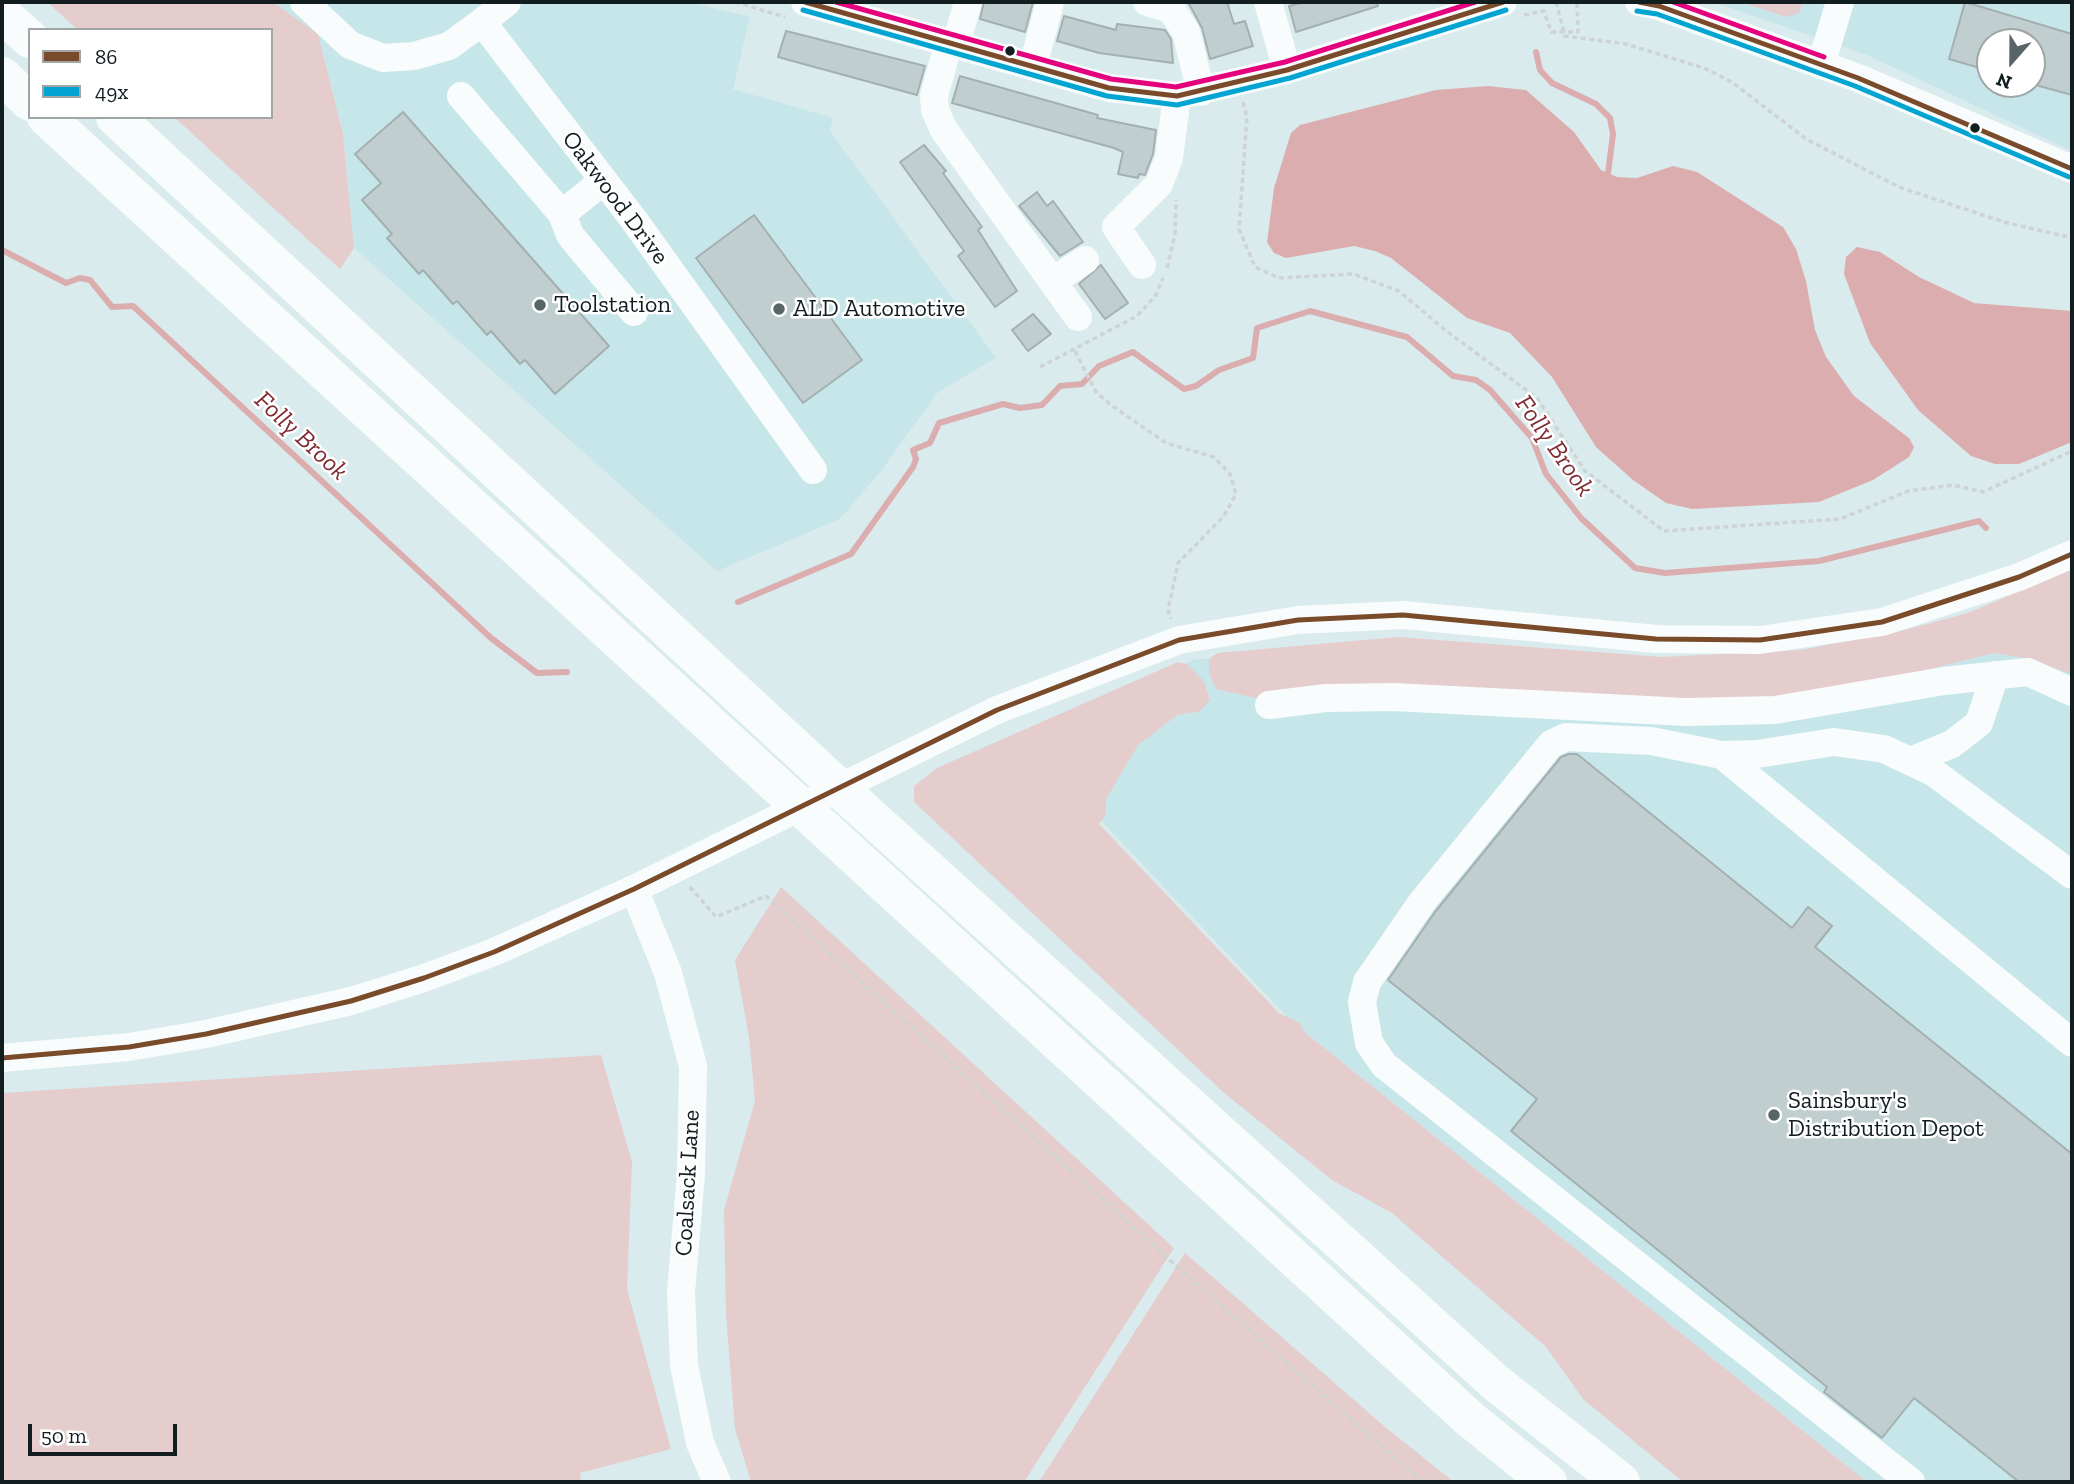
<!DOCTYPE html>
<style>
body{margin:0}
#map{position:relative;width:2074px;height:1484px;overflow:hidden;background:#d9ebed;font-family:"Zilla Slab",serif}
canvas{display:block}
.frame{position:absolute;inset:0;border:4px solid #111d1f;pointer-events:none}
.legend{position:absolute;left:28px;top:28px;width:245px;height:91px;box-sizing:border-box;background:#fff;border:2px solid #a0a5a5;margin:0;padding:9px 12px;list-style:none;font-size:21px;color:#111d1f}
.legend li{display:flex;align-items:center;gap:14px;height:35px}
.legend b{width:35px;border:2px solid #a0a5a5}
.north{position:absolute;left:1976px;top:28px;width:70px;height:70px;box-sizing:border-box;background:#fff;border:2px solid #a0a5a5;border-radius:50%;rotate:201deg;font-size:19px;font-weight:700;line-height:28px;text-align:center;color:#111d1f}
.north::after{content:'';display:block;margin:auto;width:24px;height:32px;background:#576567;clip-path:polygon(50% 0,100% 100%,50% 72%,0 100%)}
.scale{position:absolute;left:28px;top:1424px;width:149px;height:32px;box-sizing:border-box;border:4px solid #111d1f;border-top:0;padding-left:9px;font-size:21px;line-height:24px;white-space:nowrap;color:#111d1f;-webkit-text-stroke:5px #fff;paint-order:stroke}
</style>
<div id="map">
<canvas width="2074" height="1484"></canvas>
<div class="frame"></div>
<ul class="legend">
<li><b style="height:9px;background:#7a4b2a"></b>86</li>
<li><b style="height:9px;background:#02a4d2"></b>49x</li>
</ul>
<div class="north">N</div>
<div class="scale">50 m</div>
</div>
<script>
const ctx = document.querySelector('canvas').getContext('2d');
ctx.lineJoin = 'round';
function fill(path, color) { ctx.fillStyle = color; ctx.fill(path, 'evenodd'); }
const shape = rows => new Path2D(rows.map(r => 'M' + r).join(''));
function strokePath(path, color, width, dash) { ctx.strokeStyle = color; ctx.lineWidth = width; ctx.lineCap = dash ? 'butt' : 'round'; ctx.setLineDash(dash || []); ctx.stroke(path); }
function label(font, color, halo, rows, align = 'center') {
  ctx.font = font + ' "Zilla Slab",serif'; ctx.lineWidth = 5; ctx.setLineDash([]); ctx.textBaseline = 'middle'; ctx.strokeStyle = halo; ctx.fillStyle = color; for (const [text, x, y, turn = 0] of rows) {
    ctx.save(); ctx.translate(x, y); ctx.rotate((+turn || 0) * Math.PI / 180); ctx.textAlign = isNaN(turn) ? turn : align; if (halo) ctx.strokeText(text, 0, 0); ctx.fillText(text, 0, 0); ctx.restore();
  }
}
const built = shape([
 [273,2,689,2,750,17,733,89,833,118,830,131,996,358,937,393,881,471,840,519,717,571,354,248,343,134,318,34],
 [1713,2,2072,2,2072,151,1867,55],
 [1990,42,2032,42,2032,84,1990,84],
 [1972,620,2072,660,2072,1482,1867,1482,1293,1023,1033,749,1195,659,1813,670]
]);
const green = shape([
 [47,2,273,2,318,34,343,134,354,248,340,269,174,117,271,117,271,30,78,30],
 [1741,2,1802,2,1799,13,1786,17],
 [2072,569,2072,674,2024,658,1994,653,1922,671,1752,703,1260,699,1216,689,1209,673,1209,659,1218,653,1398,637,1662,657,1801,650,1905,630,1968,613],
 [1178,662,1187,664,1203,680,1210,700,1200,711,1177,715,1138,745,1106,799,1106,814,1099,824,1279,1013,1300,1023,1303,1031,1867,1482,1683,1482,1583,1399,1546,1347,1392,1213,1332,1180,1223,1092,914,802,914,786,937,768],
 [781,887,1174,1248,1024,1482,751,1482,735,1429,726,1314,724,1210,755,1101,749,1037,735,960],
 [601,1055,632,1162,627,1289,671,1449,580,1473,581,1482,2,1482,2,1093],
 [1185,1253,1384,1426,1454,1482,1039,1482]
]);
const water = shape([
 [1488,86,1526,90,1574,132,1601,170,1617,177,1637,178,1673,166,1697,172,1783,227,1796,249,1806,281,1815,330,1826,357,1854,396,1909,438,1914,447,1909,457,1873,480,1819,502,1692,509,1666,503,1633,480,1596,447,1552,377,1510,333,1467,318,1391,258,1375,251,1354,246,1286,258,1274,253,1267,242,1274,188,1291,133,1300,125,1436,90],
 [1857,247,1880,252,1919,277,1974,303,2072,311,2072,442,2019,464,1995,464,1971,456,1918,410,1870,343,1844,274,1846,257]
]);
const stream = shape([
 [1536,52,1540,70,1552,83,1596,104,1610,118,1613,134,1608,173],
 [2,250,66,283,80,278,90,280,112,307,133,306,491,638,537,673,567,672],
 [738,602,851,554,913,467,916,459,913,450,930,443,939,423,1003,404,1020,408,1042,405,1060,386,1082,384,1099,366,1133,352,1184,389,1196,386,1219,370,1253,358,1257,328,1310,311,1407,337,1453,376,1476,380,1490,390,1532,438,1546,474,1581,518,1635,568,1665,573,1819,561,1979,521,1986,528]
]);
const building = shape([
 [984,2,1033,2,1025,32,980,19,984,2],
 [1188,2,1227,2,1234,24,1245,21,1253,46,1210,59,1202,28,1188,2],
 [1305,2,1377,2,1378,6,1296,32,1289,6,1305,2],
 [1965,2,2072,34,2072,95,2032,84,2032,42,1990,42,1990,71,1949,59,1965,2],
 [1064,16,1116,30,1117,24,1165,30,1171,39,1173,63,1099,53,1057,41,1064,16],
 [786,31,925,66,917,95,778,57,786,31],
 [960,76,1098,115,1097,118,1156,130,1153,154,1145,175,1139,174,1138,178,1118,174,1123,152,1114,148,952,103,960,76],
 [403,112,609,346,555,394,525,360,520,364,491,331,487,335,457,301,453,304,423,270,419,274,387,238,392,234,362,200,381,183,355,154,403,112],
 [924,145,946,171,943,173,982,227,978,230,1017,291,995,307,958,256,964,251,900,162,924,145],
 [1037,192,1047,206,1053,201,1083,242,1060,256,1019,206,1037,192],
 [754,215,862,360,803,403,696,258,754,215],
 [1101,265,1128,303,1105,319,1079,284,1101,265],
 [1033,314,1051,334,1028,351,1012,330,1033,314],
 [1569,754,1577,754,1792,928,1808,907,1832,926,1815,947,2072,1154,2072,1482,2019,1482,1914,1398,1882,1438,1824,1392,1827,1387,1511,1131,1537,1099,1388,980,1435,912,1561,757,1569,754]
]);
const path = shape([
 [735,2,785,17],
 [1556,2,1565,36,1626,44,1704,68,1732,82,1806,139,1899,187,2004,222,2072,238],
 [1524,15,1544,11,1551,32,1578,32,1577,2],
 [1243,102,1247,117,1239,229,1255,267,1279,278,1354,274,1399,291,1445,330,1537,398,1585,471,1664,531,1840,519,1908,491,1953,485,1983,492,2072,451],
 [1167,268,1175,234,1176,200],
 [1075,351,1096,392,1111,405,1166,443,1214,457,1230,474,1236,494,1224,516,1178,563,1168,610,1171,619],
 [1040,367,1137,316,1156,295,1163,278],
 [690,887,716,917,766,896,1173,1263,1423,1482]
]);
const minor = shape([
 [304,2,350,45,383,58,414,56,449,46,482,22],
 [507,2,482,22,634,220,813,470],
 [805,2,1109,88,1177,96,1287,70,1503,2],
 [1147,2,1171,9,1186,32,1201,92],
 [1268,2,1287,70],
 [1639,2,1659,6,1858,78,2072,169],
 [949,42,934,96,935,110,944,130,1078,317],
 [956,44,968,2],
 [1821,65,1840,2],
 [1033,66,1050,2],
 [461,96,562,214],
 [603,181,562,214,570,235,634,312],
 [1142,265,1116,227,1159,184,1169,158,1177,96],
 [1053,281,1085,260],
 [1269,705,1326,698,1394,697,1686,712,1775,710,1944,681,2028,672,2072,692],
 [1722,755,2072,1043],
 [1913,760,1952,744,1979,723,1995,675],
 [634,889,668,973,693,1066,691,1174,681,1292,684,1365,700,1443,717,1482],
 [2,1058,129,1047,206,1034,351,1001,424,978,494,952,634,889,997,710,1179,640,1298,620,1403,615,1656,639,1760,640,1882,622,2019,577,2072,554],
 [1911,1482,1384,1065,1369,1043,1362,1002,1367,982,1422,902,1551,744,1566,737,1651,741,1722,755,1757,754,1834,742,1884,749,1933,772,2072,875]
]);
const highway = shape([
 [2,14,30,39],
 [2,76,30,102],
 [46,117,1471,1420,1548,1482],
 [115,117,852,800,1496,1383,1621,1482]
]);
const bus1 = shape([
 [805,2,1109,88,1177,96,1287,70,1503,2],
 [1639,2,1659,6,1858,78,2072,169],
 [2,1058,129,1047,206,1034,351,1001,424,978,494,952,634,889,997,710,1179,640,1298,620,1403,615,1656,639,1760,640,1882,622,2019,577,2072,554]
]);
const bus2 = shape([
 [803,10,1107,96,1177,105,1290,78,1506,10],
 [1637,11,1657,14,1855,86,2069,177]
]);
const bus3 = shape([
 [836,2,1111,79,1176,87,1285,62,1475,2],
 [1673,2,1824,57]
]);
const markers = [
 [1010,51,6,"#111d1f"],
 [1975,128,6,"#111d1f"],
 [540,305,7,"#576567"],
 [779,309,7,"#576567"],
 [1774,1115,7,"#576567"]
];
const streetNames = [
 ["Oakwood Drive",615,198,53],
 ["Coalsack Lane",688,1183,-87]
];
const poiNames = [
 ["Toolstation",554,305],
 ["ALD Automotive",793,309],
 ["Sainsbury's",1788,1101],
 ["Distribution Depot",1788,1129]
];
const waterNames = [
 ["Folly Brook",301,436,43],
 ["Folly Brook",1554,446,55]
];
fill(built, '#c7e6ea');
fill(green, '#e5cccd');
fill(water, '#dcadaf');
strokePath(stream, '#dcadaf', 6);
fill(building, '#c0ced0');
strokePath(building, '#a3b0b2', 2);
strokePath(path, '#ced3d4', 3.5, [5, 3.5]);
strokePath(minor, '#f9fcfc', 28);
strokePath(highway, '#f9fcfc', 38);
strokePath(bus1, '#7a4b2a', 5);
strokePath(bus2, '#02a4d2', 5);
strokePath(bus3, '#e5007d', 5);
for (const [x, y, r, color] of markers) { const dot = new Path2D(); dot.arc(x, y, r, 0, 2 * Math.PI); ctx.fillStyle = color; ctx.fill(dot); strokePath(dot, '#fff', 2.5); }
label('24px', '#111d1f', '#fff', streetNames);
label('24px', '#111d1f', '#fff', poiNames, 'left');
label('italic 26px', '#802a32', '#fff', waterNames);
</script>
